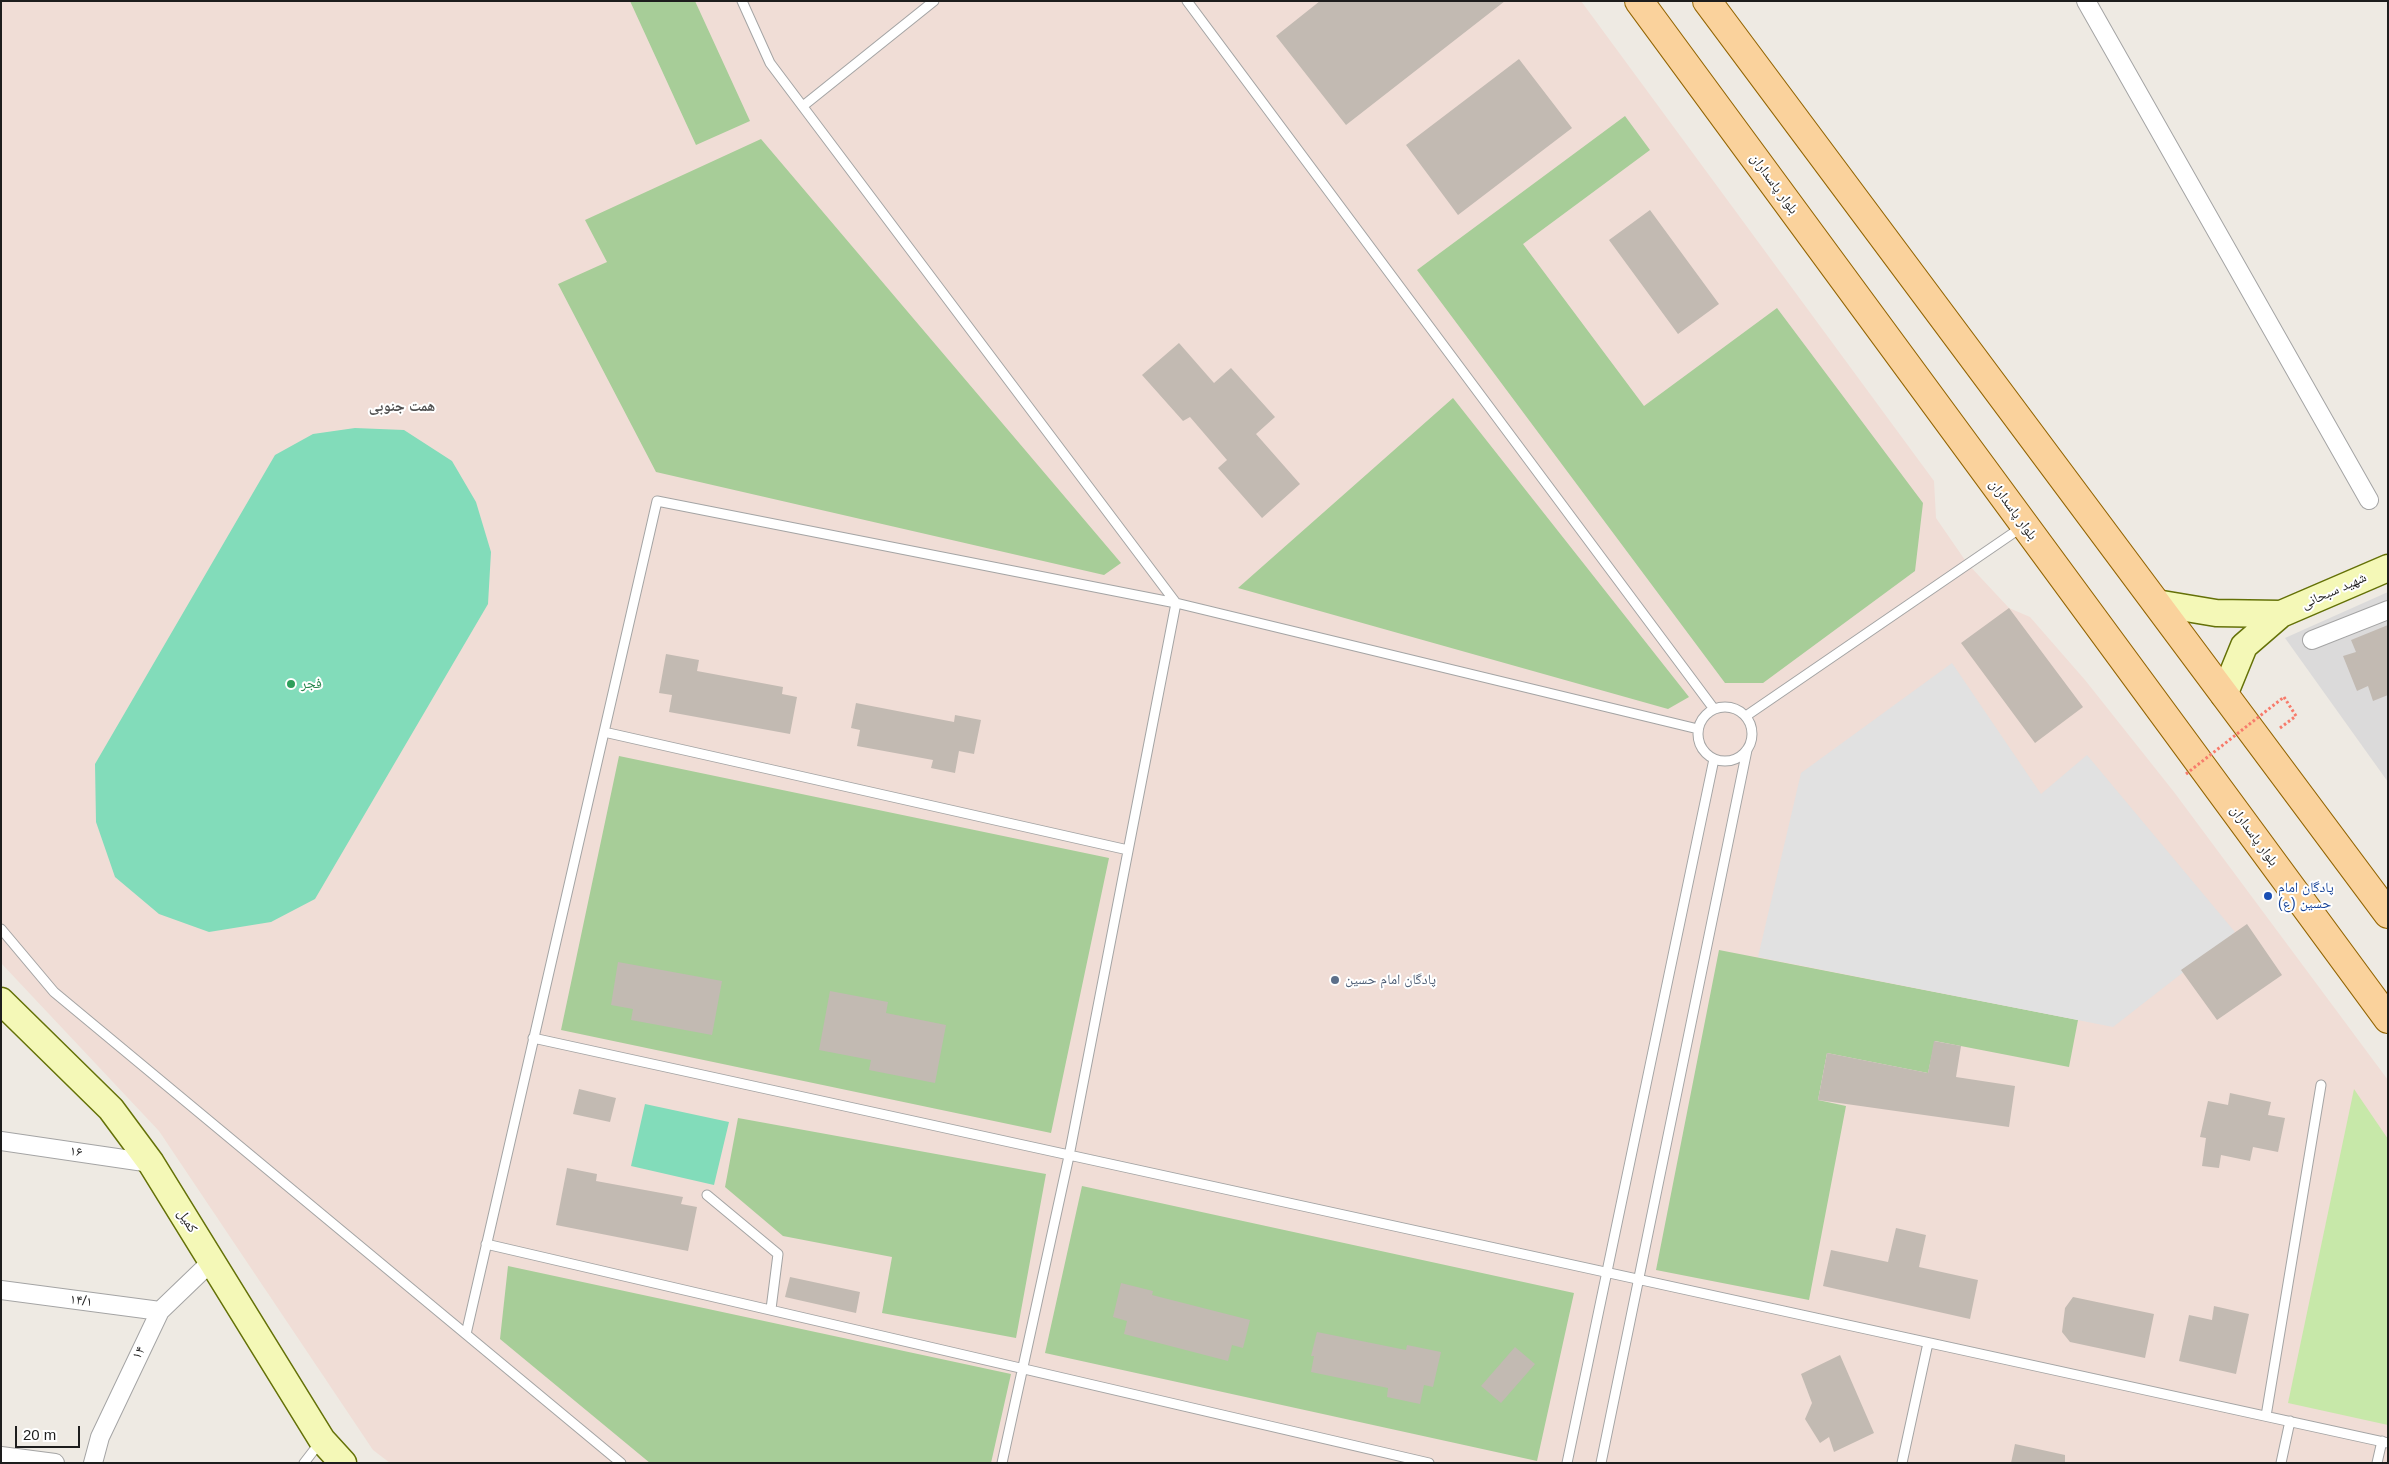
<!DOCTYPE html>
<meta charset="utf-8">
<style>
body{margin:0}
#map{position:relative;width:2389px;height:1464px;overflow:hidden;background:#eeeae3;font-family:Arial,sans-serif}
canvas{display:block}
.frame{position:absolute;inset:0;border:2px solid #1d1d1d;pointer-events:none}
.scale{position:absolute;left:15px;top:1426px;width:65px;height:22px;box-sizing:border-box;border:2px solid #1d1d1d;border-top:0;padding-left:6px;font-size:15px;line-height:18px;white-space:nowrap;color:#1d1d1d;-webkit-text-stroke:4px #fff;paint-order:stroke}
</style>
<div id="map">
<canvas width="2389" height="1464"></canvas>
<div class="frame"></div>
<div class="scale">20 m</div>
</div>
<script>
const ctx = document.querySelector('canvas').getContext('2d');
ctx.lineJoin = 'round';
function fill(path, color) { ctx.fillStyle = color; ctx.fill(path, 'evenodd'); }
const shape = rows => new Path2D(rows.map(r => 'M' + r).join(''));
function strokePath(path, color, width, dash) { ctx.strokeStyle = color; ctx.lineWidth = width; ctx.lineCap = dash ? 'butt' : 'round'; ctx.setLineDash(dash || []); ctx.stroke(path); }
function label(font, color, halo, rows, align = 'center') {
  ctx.font = font + ' Arial,"Noto Naskh Arabic",sans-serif'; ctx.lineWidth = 4; ctx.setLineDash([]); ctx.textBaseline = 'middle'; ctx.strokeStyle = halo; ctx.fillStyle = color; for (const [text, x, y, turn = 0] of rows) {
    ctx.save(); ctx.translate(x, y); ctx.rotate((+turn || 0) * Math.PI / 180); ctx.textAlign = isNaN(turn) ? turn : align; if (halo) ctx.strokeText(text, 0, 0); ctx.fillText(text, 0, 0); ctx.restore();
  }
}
const residential = shape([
 [2388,592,2388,782,2285,638]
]);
const military = shape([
 [1,1,1581,1,1934,481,1936,518,1967,563,2009,608,2030,617,2085,680,2174,792,2388,1080,2388,1463,390,1463,373,1450,159,1131,1,963]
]);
const grass = shape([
 [2354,1089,2388,1139,2388,1425,2288,1403]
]);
const forest = shape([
 [630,1,695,1,750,121,696,145],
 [1625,116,1650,150,1523,244,1644,406,1777,308,1923,503,1915,571,1763,683,1725,683,1417,270],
 [761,139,1121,563,1104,575,656,472,558,284,607,262,585,220],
 [1453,398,1689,697,1668,709,1238,588],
 [619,756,1109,858,1051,1133,561,1030],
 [1719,950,2078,1020,2069,1067,1935,1041,1928,1073,1827,1053,1818,1100,1846,1106,1809,1300,1656,1270],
 [738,1118,1046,1174,1016,1338,882,1313,892,1257,783,1236,725,1187],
 [1082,1186,1574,1293,1537,1461,1045,1353],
 [508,1266,1011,1374,991,1463,650,1463,500,1339]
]);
const pitch = shape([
 [355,428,404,430,452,461,476,502,491,552,488,604,315,899,271,922,209,932,159,914,115,877,96,822,95,764,275,455,313,434],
 [645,1104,729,1122,714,1185,631,1166]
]);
const parking = shape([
 [1952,663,2041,794,2087,755,2235,932,2113,1027,1758,957,1801,773]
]);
const building = shape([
 [1320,1,1505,1,1346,125,1276,36],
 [1519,59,1572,128,1458,215,1406,145],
 [1650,210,1719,304,1678,334,1609,240],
 [1179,343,1214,383,1231,368,1275,417,1256,434,1300,484,1262,518,1218,468,1227,460,1190,417,1183,421,1142,375],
 [2009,608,2083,707,2035,743,1961,643],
 [2388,625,2388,695,2373,701,2368,686,2357,691,2343,656,2356,652,2351,640],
 [666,654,699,660,697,671,783,687,782,694,797,697,790,734,669,712,672,695,659,693],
 [856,703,954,722,955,715,981,720,974,754,959,751,955,773,931,768,933,760,857,746,860,730,851,728],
 [2247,924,2282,975,2217,1020,2181,970],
 [618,962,722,981,712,1035,631,1020,633,1009,611,1005],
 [830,991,888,1002,886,1013,946,1025,935,1083,869,1070,871,1060,819,1050],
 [1934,1041,1961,1046,1956,1077,2015,1086,2009,1127,1818,1100,1827,1053,1928,1073],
 [579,1089,616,1098,610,1122,573,1114],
 [2230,1093,2271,1102,2268,1115,2285,1118,2278,1152,2253,1147,2250,1161,2221,1155,2219,1168,2202,1166,2206,1138,2200,1137,2208,1101,2228,1105],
 [567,1168,597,1174,596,1181,683,1197,681,1204,697,1207,688,1251,556,1225],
 [1896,1228,1926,1235,1919,1267,1978,1280,1970,1319,1823,1286,1831,1250,1888,1262],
 [790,1277,860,1292,856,1313,785,1297],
 [1121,1283,1153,1291,1152,1295,1250,1320,1243,1348,1232,1345,1228,1361,1124,1334,1127,1321,1113,1317],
 [2073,1297,2154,1314,2145,1358,2070,1342,2062,1332,2065,1308],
 [2214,1306,2249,1314,2236,1374,2179,1361,2189,1315,2212,1320],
 [1317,1332,1406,1350,1407,1345,1441,1352,1433,1387,1424,1385,1420,1404,1387,1397,1388,1388,1311,1372,1314,1356,1311,1356],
 [1515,1347,1535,1364,1501,1403,1481,1386],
 [1840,1355,1874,1433,1834,1452,1829,1437,1820,1443,1805,1419,1812,1403,1801,1374],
 [2015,1444,2065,1455,2065,1463,2011,1463]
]);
const path = shape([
 [2280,728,2296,716,2284,697]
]);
const lane = shape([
 [742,1,770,63,1176,603,1069,1156,1002,1463],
 [1187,1,1714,709],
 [803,106,934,1],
 '1698 734a27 27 0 1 1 54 0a27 27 0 1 1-54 0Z',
 [1746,716,2022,527],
 [604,732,1128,850],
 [1,929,54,992,621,1463],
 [533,1038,2388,1443],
 [707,1195,778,1254,771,1309],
 [486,1244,1429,1463],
 [466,1334,657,501,1176,603,1698,729],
 [2266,1416,2321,1085],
 [304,1463,321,1441],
 [1567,1463,1714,759],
 [1601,1463,1747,750],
 [1902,1463,1928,1343],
 [2281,1463,2290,1421],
 [2377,1463,2382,1441]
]);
const street = shape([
 [2086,1,2369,500],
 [2312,640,2388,610],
 [1,1141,151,1163],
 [1,1290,160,1311],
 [1,1456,55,1463],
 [93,1463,100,1437,160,1311,212,1261]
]);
const secondary = shape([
 [2156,603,2216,613,2281,614],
 [2224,695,2244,646,2281,614,2388,568],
 [1,1001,111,1109,151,1163,322,1440,343,1463]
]);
const primary = shape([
 [1639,1,2388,1019],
 [1707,1,2388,914]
]);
const pathBridge = shape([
 [2186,774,2284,697]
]);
const markers = [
 [291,684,5,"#2e9e5b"],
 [2268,896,5,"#1a4fb4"],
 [1335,980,5,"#5c6f8a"]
];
const streetNames = [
 ["بلوار پاسداران",1774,184,54],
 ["بلوار پاسداران",2013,510,54],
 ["شهید سبحانی",2334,591,-24],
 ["بلوار پاسداران",2254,836,54],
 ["۱۶",76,1152,8],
 ["کمیل",187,1221,58],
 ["۱۴/۱",81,1301,8],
 ["۱۴",139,1353,-63]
];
const leisureNames = [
 ["فجر",301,684]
];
const transitNames = [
 ["پادگان امام",2278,888],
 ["حسین (ع)",2278,904]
];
const serviceNames = [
 ["پادگان امام حسین",1345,980]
];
const neighbourhoodNames = [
 ["همت جنوبی",402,407]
];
fill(residential, '#dbdada');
fill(military, '#f0ddd6');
fill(grass, '#c7e8a9');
fill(forest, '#a7cd98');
fill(pitch, '#82dcba');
fill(parking, '#e1e1e1');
fill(building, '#c2bab2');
strokePath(lane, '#a4a4a4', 11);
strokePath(street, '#a4a4a4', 20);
strokePath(secondary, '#647107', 29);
strokePath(primary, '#936503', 30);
strokePath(path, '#f77b6b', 3, [2.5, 2.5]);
strokePath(lane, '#fff', 9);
strokePath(street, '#fff', 18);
strokePath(secondary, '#f4f8b7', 26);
strokePath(primary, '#fad29c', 28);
strokePath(pathBridge, '#f77b6b', 3, [2.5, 2.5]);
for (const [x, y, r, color] of markers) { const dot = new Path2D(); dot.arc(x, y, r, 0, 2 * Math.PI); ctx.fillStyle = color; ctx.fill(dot); strokePath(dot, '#fff', 2); }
label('14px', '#1d1d1d', '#fff', streetNames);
label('14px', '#27864d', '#fff', leisureNames, 'left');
label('14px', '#164399', '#fff', transitNames, 'left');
label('14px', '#4e5e75', '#fff', serviceNames, 'left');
label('bold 15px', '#505050', '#fff', neighbourhoodNames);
</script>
